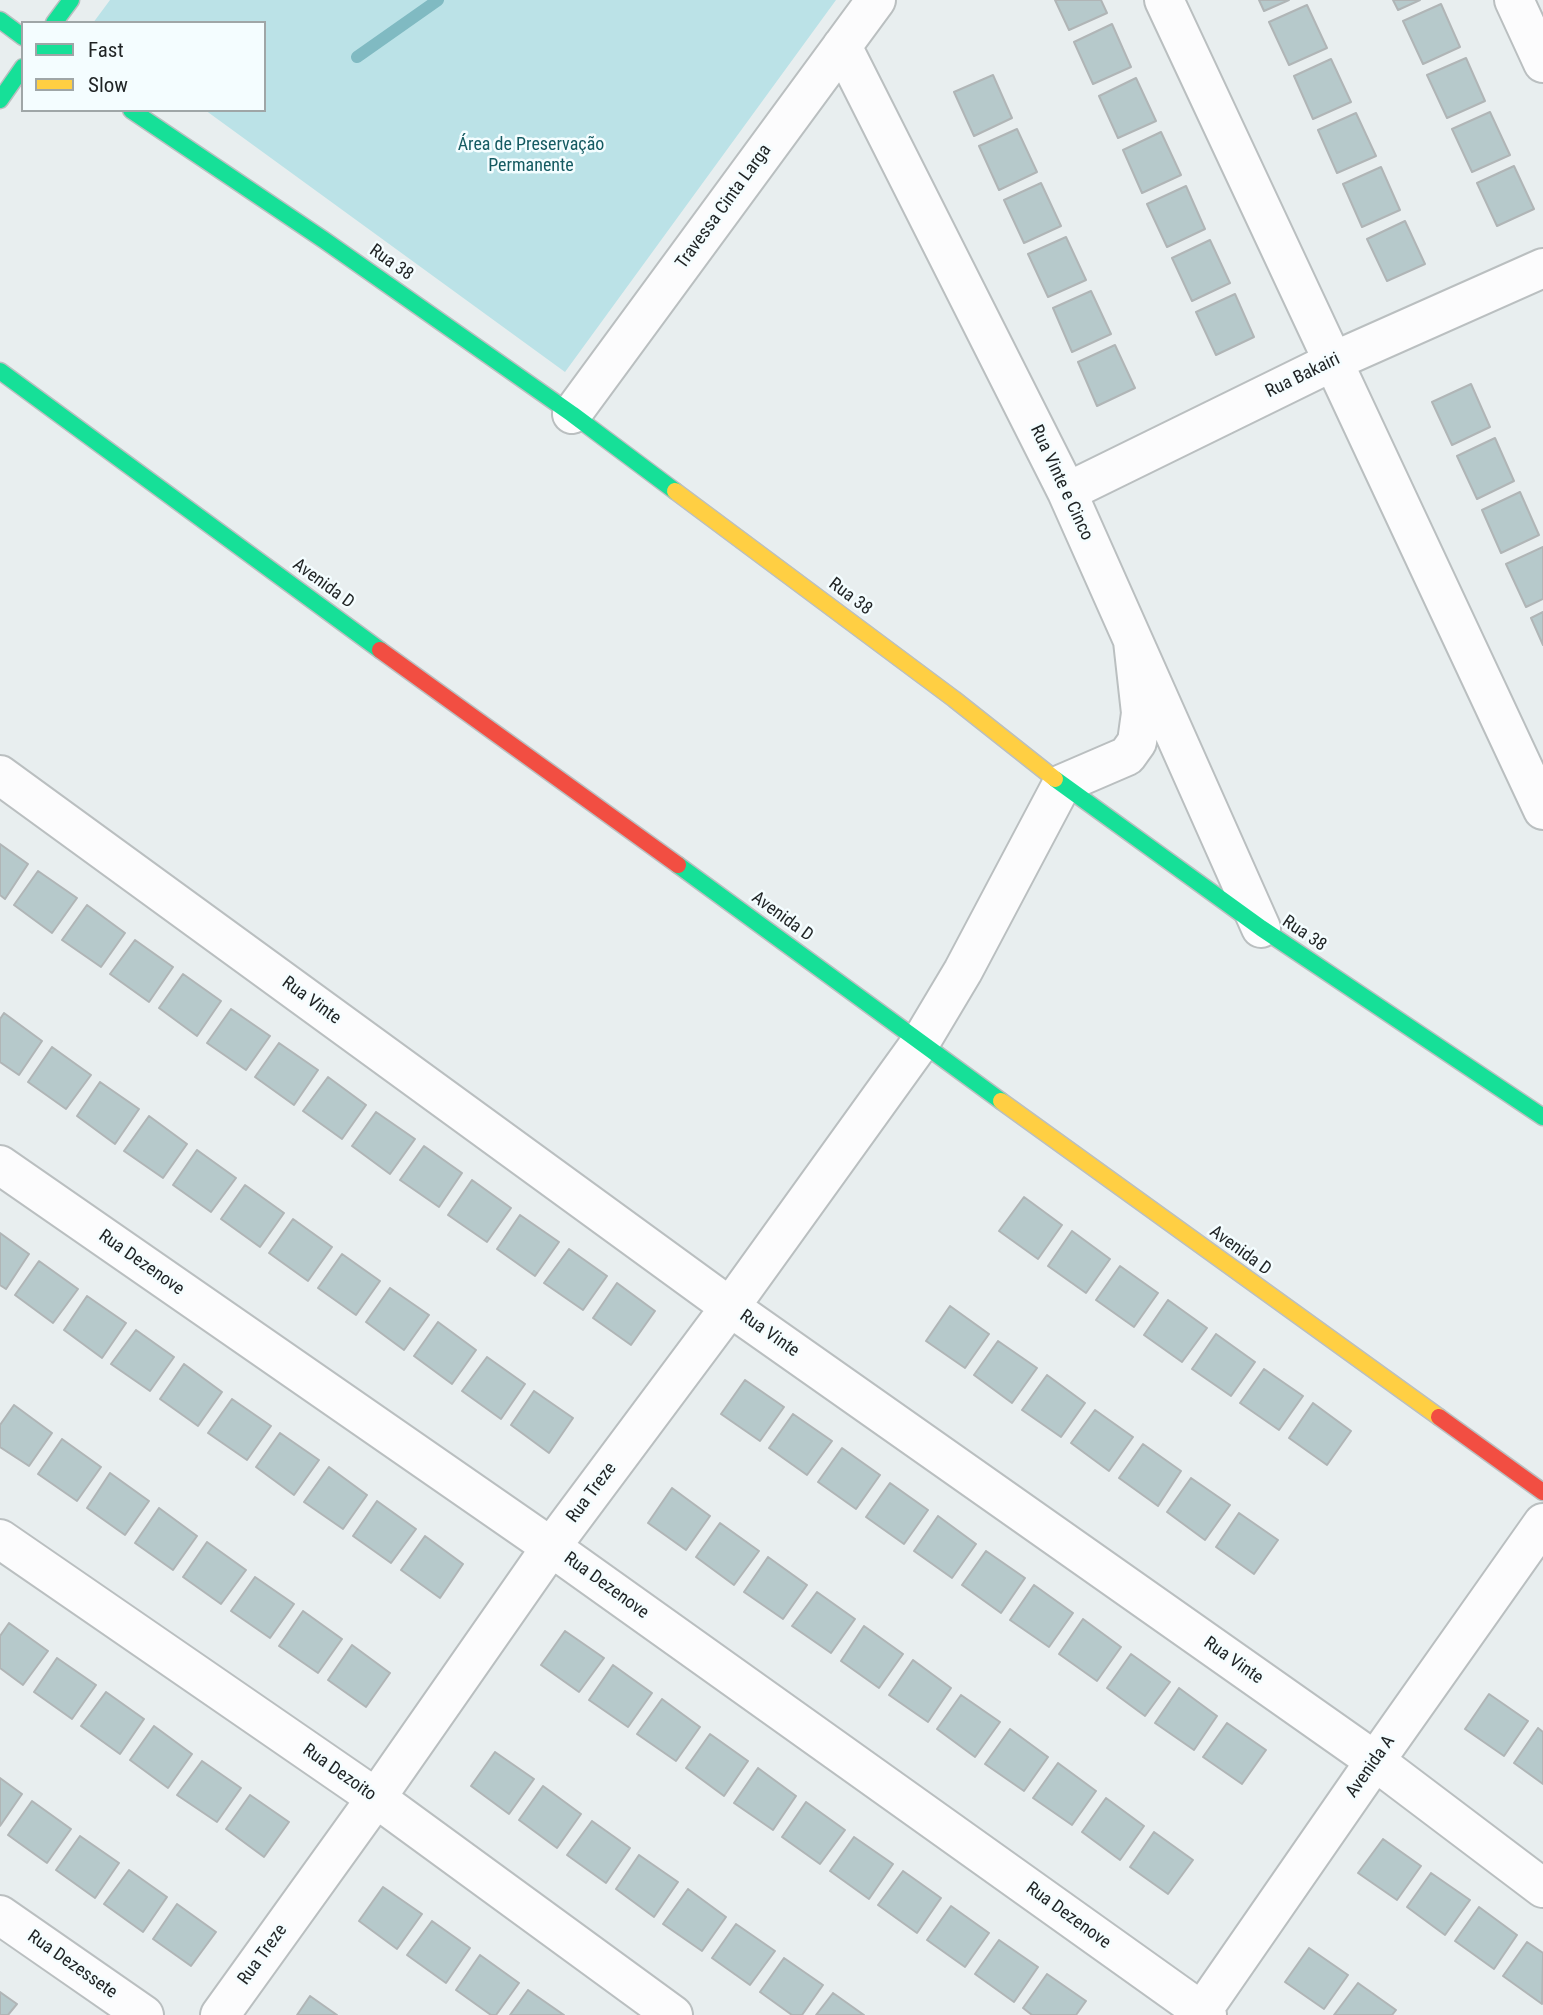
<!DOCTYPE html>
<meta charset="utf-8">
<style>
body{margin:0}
#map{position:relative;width:1543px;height:2015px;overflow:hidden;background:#e8eeef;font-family:"Roboto Condensed",sans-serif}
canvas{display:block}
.legend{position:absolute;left:21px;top:21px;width:245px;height:91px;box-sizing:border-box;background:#f4fdff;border:2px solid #9fa6a7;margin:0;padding:9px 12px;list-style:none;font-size:21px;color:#1f2324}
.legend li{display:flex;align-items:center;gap:14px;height:35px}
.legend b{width:35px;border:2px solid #9fa6a7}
</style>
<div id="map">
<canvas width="1543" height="2015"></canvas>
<ul class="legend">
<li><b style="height:9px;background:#16e098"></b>Fast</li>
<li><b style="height:9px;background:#ffcf43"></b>Slow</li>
</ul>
</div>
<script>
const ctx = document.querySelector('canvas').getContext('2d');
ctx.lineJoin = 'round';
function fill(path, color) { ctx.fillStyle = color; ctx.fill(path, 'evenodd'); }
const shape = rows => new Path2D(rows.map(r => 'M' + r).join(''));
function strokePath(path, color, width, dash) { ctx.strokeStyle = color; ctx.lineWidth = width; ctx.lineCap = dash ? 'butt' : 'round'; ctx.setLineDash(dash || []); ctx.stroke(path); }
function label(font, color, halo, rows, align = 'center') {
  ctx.font = font + ' "Roboto Condensed",sans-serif'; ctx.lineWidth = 5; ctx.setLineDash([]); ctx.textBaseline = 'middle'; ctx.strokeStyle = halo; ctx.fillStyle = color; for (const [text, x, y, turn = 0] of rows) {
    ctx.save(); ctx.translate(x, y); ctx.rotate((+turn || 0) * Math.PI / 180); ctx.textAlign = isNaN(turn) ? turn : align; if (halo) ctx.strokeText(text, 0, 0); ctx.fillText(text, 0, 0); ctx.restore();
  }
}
const green = shape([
 [110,0,836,0,565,372,205,110,264,110,264,23,93,23]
]);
const stream = shape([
 [357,57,438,0]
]);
const building = shape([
 [1055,0,1101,0,1107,13,1069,30,1055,0],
 [1259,0,1289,0,1264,11,1259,0],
 [1393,0,1420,0,1398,10,1393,0],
 [1441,4,1460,47,1423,64,1403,21,1441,4],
 [1307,5,1327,48,1289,65,1269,22,1307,5],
 [1112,24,1131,67,1093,84,1074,42,1112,24],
 [1466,58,1485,101,1447,118,1427,75,1466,58],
 [1331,59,1351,102,1313,119,1294,76,1331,59],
 [993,75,1012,118,974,136,954,92,993,75],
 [1136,78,1156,121,1118,138,1099,96,1136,78],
 [1490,112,1510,155,1472,172,1452,129,1490,112],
 [1356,113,1376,156,1337,173,1318,130,1356,113],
 [1017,129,1037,172,999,190,979,146,1017,129],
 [1161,132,1181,175,1142,193,1123,150,1161,132],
 [1514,166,1534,209,1497,226,1477,183,1514,166],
 [1381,167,1400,210,1362,227,1343,184,1381,167],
 [1041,183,1061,226,1024,243,1004,200,1041,183],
 [1186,186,1205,229,1167,247,1147,204,1186,186],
 [1405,221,1425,264,1387,281,1367,239,1405,221],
 [1066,237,1086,280,1048,297,1028,254,1066,237],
 [1210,240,1230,283,1192,301,1172,258,1210,240],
 [1091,291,1111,334,1072,352,1053,308,1091,291],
 [1235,294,1254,337,1216,355,1196,312,1235,294],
 [1115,345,1135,388,1097,406,1078,362,1115,345],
 [1471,384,1490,427,1452,445,1432,402,1471,384],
 [1495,438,1514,481,1477,499,1457,456,1495,438],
 [1520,492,1539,535,1501,553,1482,510,1520,492],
 [1543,547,1543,599,1526,607,1506,564,1543,547],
 [1543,612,1543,645,1531,618,1543,612],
 [0,844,28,864,5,899,0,895,0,844],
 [38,871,77,898,52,933,14,905,38,871],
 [87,905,125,933,101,967,62,940,87,905],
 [135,940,173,967,149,1002,110,974,135,940],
 [183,974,221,1001,197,1036,159,1008,183,974],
 [231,1009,270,1036,246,1070,207,1043,231,1009],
 [4,1013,42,1041,19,1075,0,1062,0,1019,4,1013],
 [279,1043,318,1070,294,1105,255,1077,279,1043],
 [52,1047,91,1075,66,1109,28,1082,52,1047],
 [328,1077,366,1105,342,1139,303,1111,328,1077],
 [100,1082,139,1109,115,1144,77,1116,100,1082],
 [376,1112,415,1139,390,1174,352,1146,376,1112],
 [149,1116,187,1144,163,1178,124,1151,149,1116],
 [424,1146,462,1173,439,1207,400,1180,424,1146],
 [197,1150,236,1178,211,1212,173,1185,197,1150],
 [472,1180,511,1208,487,1242,448,1215,472,1180],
 [245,1185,284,1213,260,1247,221,1219,245,1185],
 [1024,1197,1062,1225,1038,1259,999,1231,1024,1197],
 [520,1215,559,1242,535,1276,497,1249,520,1215],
 [293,1219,332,1247,308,1281,269,1253,293,1219],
 [1072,1231,1110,1259,1086,1293,1048,1266,1072,1231],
 [0,1233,29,1254,6,1289,0,1285,0,1233],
 [569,1249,607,1276,583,1310,544,1283,569,1249],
 [342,1254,380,1281,356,1315,318,1288,342,1254],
 [39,1261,78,1289,53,1323,15,1295,39,1261],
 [1120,1266,1158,1293,1134,1327,1096,1300,1120,1266],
 [617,1283,655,1311,631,1345,593,1318,617,1283],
 [390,1288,429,1315,404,1350,366,1322,390,1288],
 [87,1296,126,1323,102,1358,64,1330,87,1296],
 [1168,1300,1207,1328,1182,1362,1144,1335,1168,1300],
 [950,1306,989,1334,965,1368,926,1341,950,1306],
 [438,1322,476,1350,452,1384,414,1356,438,1322],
 [136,1330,174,1357,150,1391,111,1364,136,1330],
 [1216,1334,1255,1362,1231,1396,1192,1369,1216,1334],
 [998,1341,1037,1368,1012,1403,974,1375,998,1341],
 [487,1357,525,1384,501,1419,462,1391,487,1357],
 [184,1364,222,1392,198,1426,160,1399,184,1364],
 [1264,1369,1303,1396,1279,1430,1240,1403,1264,1369],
 [1047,1375,1085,1403,1061,1437,1022,1410,1047,1375],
 [745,1380,784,1407,760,1441,721,1414,745,1380],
 [534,1391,573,1418,549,1453,511,1425,534,1391],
 [232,1399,271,1426,247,1460,208,1433,232,1399],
 [1313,1403,1351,1431,1327,1465,1289,1438,1313,1403],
 [14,1405,52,1433,29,1466,0,1447,0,1425,14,1405],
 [1095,1410,1133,1437,1109,1471,1071,1443,1095,1410],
 [793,1414,832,1441,807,1475,769,1448,793,1414],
 [280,1433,319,1460,294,1495,256,1467,280,1433],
 [62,1439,101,1467,77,1501,38,1474,62,1439],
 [1143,1444,1181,1471,1158,1506,1119,1478,1143,1444],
 [842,1448,880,1475,856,1509,818,1482,842,1448],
 [329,1467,367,1495,343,1529,304,1502,329,1467],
 [110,1473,149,1501,125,1535,87,1508,110,1473],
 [1191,1478,1230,1505,1205,1540,1167,1512,1191,1478],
 [890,1483,928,1510,904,1544,866,1517,890,1483],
 [672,1488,710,1516,686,1550,648,1523,672,1488],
 [377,1501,416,1529,391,1563,353,1536,377,1501],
 [159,1508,197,1536,173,1570,135,1543,159,1508],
 [1239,1513,1278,1540,1254,1574,1216,1547,1239,1513],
 [938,1516,976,1544,952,1578,914,1551,938,1516],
 [720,1523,759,1551,734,1585,696,1557,720,1523],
 [425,1536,463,1564,440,1598,401,1570,425,1536],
 [207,1542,246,1570,221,1604,183,1577,207,1542],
 [986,1551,1025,1578,1001,1613,962,1585,986,1551],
 [768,1557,807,1585,783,1619,744,1592,768,1557],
 [255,1577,294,1604,270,1638,231,1611,255,1577],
 [1034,1585,1073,1613,1049,1647,1010,1620,1034,1585],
 [817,1592,855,1619,831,1653,792,1626,817,1592],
 [303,1611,342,1639,318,1673,279,1646,303,1611],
 [1083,1619,1121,1647,1097,1681,1059,1654,1083,1619],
 [9,1623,48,1651,23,1685,0,1668,0,1636,9,1623],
 [864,1626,903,1654,879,1688,841,1661,864,1626],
 [565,1631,604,1658,579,1692,541,1665,565,1631],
 [352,1645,390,1673,366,1707,328,1680,352,1645],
 [1131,1654,1170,1682,1145,1716,1107,1688,1131,1654],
 [57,1658,96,1685,72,1719,34,1692,57,1658],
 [913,1660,951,1688,928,1722,889,1695,913,1660],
 [613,1665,652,1693,628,1727,589,1700,613,1665],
 [1179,1688,1217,1716,1194,1750,1155,1723,1179,1688],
 [106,1692,144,1719,120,1754,81,1726,106,1692],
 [1489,1694,1528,1721,1504,1756,1465,1729,1489,1694],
 [961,1695,1000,1722,975,1757,937,1729,961,1695],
 [662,1699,700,1727,676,1761,637,1734,662,1699],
 [1227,1723,1266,1750,1242,1784,1203,1757,1227,1723],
 [154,1726,192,1754,168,1788,130,1760,154,1726],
 [1538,1728,1543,1732,1543,1784,1514,1763,1538,1728],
 [1010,1729,1048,1757,1024,1791,985,1764,1010,1729],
 [710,1734,748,1761,724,1796,686,1768,710,1734],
 [495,1752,534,1779,509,1814,471,1786,495,1752],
 [202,1761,241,1788,217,1822,177,1795,202,1761],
 [1058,1763,1096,1791,1072,1825,1033,1798,1058,1763],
 [758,1768,796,1796,773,1830,734,1803,758,1768],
 [0,1778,22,1794,0,1826,0,1778],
 [543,1786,581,1814,557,1848,519,1820,543,1786],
 [250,1795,289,1822,264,1857,226,1829,250,1795],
 [1106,1798,1144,1826,1120,1860,1082,1832,1106,1798],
 [32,1801,71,1829,47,1863,8,1835,32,1801],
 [806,1802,845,1830,820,1864,782,1837,806,1802],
 [592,1821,630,1848,606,1883,567,1855,592,1821],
 [1154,1832,1193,1860,1168,1894,1130,1867,1154,1832],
 [80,1836,119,1863,95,1898,56,1870,80,1836],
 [854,1837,893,1864,869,1899,830,1871,854,1837],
 [1383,1839,1421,1866,1397,1900,1358,1873,1383,1839],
 [639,1855,678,1882,654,1917,616,1889,639,1855],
 [129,1870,167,1897,143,1932,104,1904,129,1870],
 [903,1871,941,1898,917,1933,878,1905,903,1871],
 [1431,1873,1470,1900,1445,1935,1407,1907,1431,1873],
 [383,1887,422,1914,397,1949,359,1921,383,1887],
 [688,1889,726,1917,702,1951,663,1924,688,1889],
 [177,1904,216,1932,191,1966,153,1939,177,1904],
 [951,1906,989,1933,965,1967,927,1940,951,1906],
 [1479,1907,1517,1935,1494,1969,1455,1941,1479,1907],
 [432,1921,470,1948,446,1983,407,1955,432,1921],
 [736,1924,775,1951,750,1985,712,1958,736,1924],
 [999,1940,1038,1967,1014,2002,975,1974,999,1940],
 [1527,1942,1543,1953,1542,2004,1503,1976,1527,1942],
 [1309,1948,1348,1975,1324,2009,1285,1982,1309,1948],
 [480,1955,519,1983,496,2015,491,2015,456,1990,480,1955],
 [784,1958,823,1985,802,2015,792,2015,760,1992,784,1958],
 [1047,1974,1086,2001,1076,2015,1032,2015,1023,2008,1047,1974],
 [1358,1983,1396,2010,1392,2015,1334,2015,1358,1983],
 [528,1990,564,2015,510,2015,528,1990],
 [0,1992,17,2004,8,2015,0,2015,0,1992],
 [833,1993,864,2015,816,2015,833,1993],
 [310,1996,337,2015,297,2015,310,1996]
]);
const street = shape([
 [1164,0,1543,810],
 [1514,0,1543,63],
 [842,46,1067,492,1261,928],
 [572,414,876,0],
 [1067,492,1334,361,1543,268],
 [0,775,730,1307,1375,1761,1543,1888],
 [0,1165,551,1547,1207,2015],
 [0,1539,376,1798,673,2015],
 [0,1915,144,2015],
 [1202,2011,1375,1761,1543,1523],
 [220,2015,376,1798,551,1547,730,1307,920,1043,963,971,1062,784,1127,756,1137,742,1141,713,1133,641]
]);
const fast = shape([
 [0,20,23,37],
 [54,23,71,0],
 [0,100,23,67],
 [131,110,324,240,572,414,675,491],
 [0,371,380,650],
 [1055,779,1261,928,1543,1117],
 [678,865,1001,1101]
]);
const slow = shape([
 [675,491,954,699,1055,779],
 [1001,1101,1439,1417]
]);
const jam = shape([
 [380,650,678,865],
 [1439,1417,1543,1492]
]);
const parkNames = [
 ["Área de Preservação",531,145],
 ["Permanente",531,166]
];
const streetNames = [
 ["Travessa Cinta Larga",724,207,-54],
 ["Rua 38",391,263,35],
 ["Rua Bakairi",1303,376,-26],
 ["Rua Vinte e Cinco",1061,483,65],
 ["Avenida D",323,584,36],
 ["Rua 38",850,597,37],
 ["Avenida D",782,917,36],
 ["Rua 38",1304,934,34],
 ["Rua Vinte",311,1001,36],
 ["Avenida D",1240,1251,36],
 ["Rua Dezenove",141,1263,35],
 ["Rua Vinte",769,1334,35],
 ["Rua Treze",592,1493,-53],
 ["Rua Dezenove",606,1586,36],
 ["Rua Vinte",1233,1661,35],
 ["Avenida A",1371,1767,-55],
 ["Rua Dezoito",339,1773,35],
 ["Rua Dezenove",1068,1916,36],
 ["Rua Treze",263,1955,-54],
 ["Rua Dezessete",72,1965,35]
];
fill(green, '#bbe2e7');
strokePath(stream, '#80bac2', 12);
fill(building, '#b6c9cb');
strokePath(building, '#b0b5b6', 2);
strokePath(street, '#babfc0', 42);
strokePath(fast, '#babfc0', 19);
strokePath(slow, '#babfc0', 19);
strokePath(jam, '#babfc0', 19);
strokePath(street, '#fcfcfd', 38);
strokePath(fast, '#16e098', 16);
strokePath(slow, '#ffcf43', 16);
strokePath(jam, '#f24e42', 16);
label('18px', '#145a61', '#f4fdff', parkNames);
label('18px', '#1f2324', '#f4fdff', streetNames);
</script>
